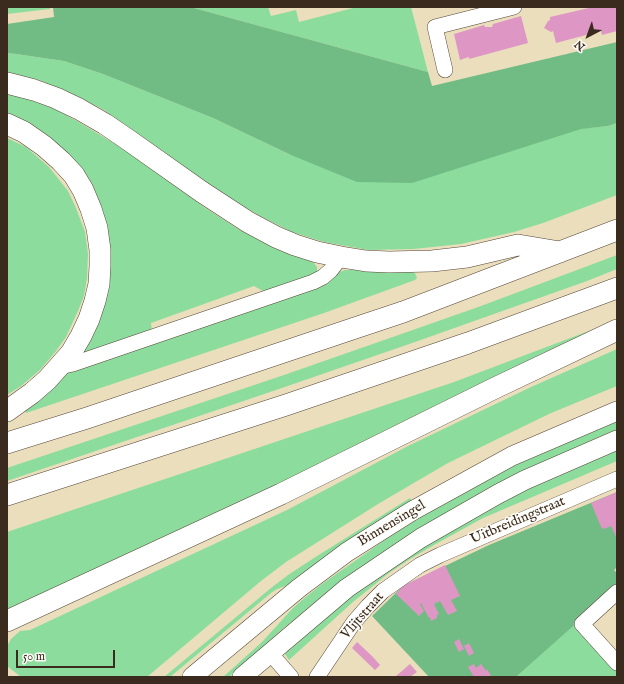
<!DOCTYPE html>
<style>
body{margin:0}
#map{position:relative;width:624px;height:684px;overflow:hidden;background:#ebdebc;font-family:"IM FELL English",serif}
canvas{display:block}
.frame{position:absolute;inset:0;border:8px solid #3b2a1e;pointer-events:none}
.north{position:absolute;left:568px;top:16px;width:40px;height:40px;-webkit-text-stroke:3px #fdfcf7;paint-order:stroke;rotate:221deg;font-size:11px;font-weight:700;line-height:16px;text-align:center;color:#3b2a1e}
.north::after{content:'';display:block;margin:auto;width:14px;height:18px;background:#3b2a1e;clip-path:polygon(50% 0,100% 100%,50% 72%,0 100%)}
.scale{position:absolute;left:16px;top:650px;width:99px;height:18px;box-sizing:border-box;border:2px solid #3b2a1e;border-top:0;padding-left:5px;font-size:12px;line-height:14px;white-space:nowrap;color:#3b2a1e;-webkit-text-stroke:3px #fdfcf7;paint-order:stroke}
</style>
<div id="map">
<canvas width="624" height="684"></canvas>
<div class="frame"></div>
<div class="north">N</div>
<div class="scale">50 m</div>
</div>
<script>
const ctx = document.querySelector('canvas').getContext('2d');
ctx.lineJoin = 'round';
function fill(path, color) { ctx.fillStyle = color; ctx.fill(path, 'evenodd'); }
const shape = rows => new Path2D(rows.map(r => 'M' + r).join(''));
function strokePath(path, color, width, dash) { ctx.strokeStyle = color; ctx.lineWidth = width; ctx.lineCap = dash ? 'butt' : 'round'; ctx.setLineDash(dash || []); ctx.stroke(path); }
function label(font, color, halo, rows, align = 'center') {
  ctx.font = font + ' "IM FELL English",serif'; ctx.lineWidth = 3; ctx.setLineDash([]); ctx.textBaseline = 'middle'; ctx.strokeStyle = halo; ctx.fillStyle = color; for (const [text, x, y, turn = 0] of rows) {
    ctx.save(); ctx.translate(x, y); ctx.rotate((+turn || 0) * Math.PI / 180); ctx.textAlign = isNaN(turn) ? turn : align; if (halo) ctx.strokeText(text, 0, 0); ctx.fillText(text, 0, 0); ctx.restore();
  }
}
const green = shape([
 [7,7,50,7,50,9,7,14],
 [195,7,268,7,271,16,296,10,299,22,357,7,411,7,428,72,194,8],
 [7,53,16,54,64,61,103,74,213,118,291,155,608,126,617,123,617,195,543,223,514,232,461,244,414,249,368,250,324,242,292,232,262,217,214,189,169,156,104,110,74,95,39,80,7,73],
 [7,93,13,94,52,108,77,121,125,150,204,207,238,229,279,250,313,262,317,267,317,273,271,292,263,291,254,286,151,323,152,331,80,357,93,333,93,189,7,115],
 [7,138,26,147,49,167,68,191,76,208,85,232,88,254,87,278,84,296,78,311,66,337,56,351,40,370,21,386,7,395],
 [617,255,617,269,587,281,415,342,279,389,7,481,7,468,284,375,407,332,481,306],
 [345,270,354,270,371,272,412,272,415,273,417,278,415,280,324,313,26,413,23,407,65,373],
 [602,326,173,536,7,610,7,532,454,382],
 [617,349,617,386,551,413,448,463,378,504,286,562,261,581,147,677,21,677,7,666,7,646,11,639,20,631,30,630,287,510,408,446,531,387],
 [617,419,617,431,307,610,285,627,229,677,223,677,262,642,292,609,302,600,322,584,389,537,447,501,492,477,539,453],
 [617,448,617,461,483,518,434,545,407,561,389,573,353,602,289,660,285,654,285,648,334,609,381,574,422,547,512,496],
 [410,498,413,503,295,581,285,586,277,589,271,593,170,677,164,677,271,588,288,575,317,556],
 [574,625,617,672,617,677,516,677]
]);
const forest = shape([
 [53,7,195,7,194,8,428,72,432,86,617,42,617,123,608,126,581,129,412,183,357,182,291,155,213,118,103,74,64,61,16,54,7,53,7,24,54,17],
 [617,492,617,567,614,570,617,573,617,587,516,677,429,677,372,616,403,586,489,545]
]);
const building = shape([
 [593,7,617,7,617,31,602,35,601,31,556,43,553,31,551,32,544,28,548,21,550,20,550,17],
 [521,16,528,43,469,59,469,57,460,60,454,34,484,25,485,27,492,27,493,24],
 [617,492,617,539,611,526,604,529,604,528,602,529,591,503],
 [445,565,460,596,451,600,457,611,448,615,440,601,434,604,439,614,437,615,437,618,431,621,430,617,429,618,421,603,420,604,424,611,419,616,396,594,403,586],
 [459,639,464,649,459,652,454,642],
 [357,642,372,656,380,665,375,670,352,648],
 [469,643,474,653,469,656,464,646],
 [410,664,417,672,410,677,395,677],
 [474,664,476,668,481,664,486,671,487,669,491,676,489,677,474,677,468,667]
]);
const minor = shape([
 [445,70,435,27,514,7],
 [59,367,73,364,313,282,323,277,331,270,341,257],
 [617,592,582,624,617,663],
 [270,653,291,677],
 [317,677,354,622,368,606,383,591,420,565,440,555,617,479]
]);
const major = shape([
 [192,677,299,588,347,552,412,511,512,456,617,411],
 [242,677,347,588,421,538,498,494,525,480,617,440]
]);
const highway = shape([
 [7,83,34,90,56,98,79,109,105,124,127,139,202,192,248,222,276,237,295,245,317,252,341,257,366,261,389,262,432,261,467,257,518,245,560,252],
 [7,124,24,132,44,146,61,161,74,175,83,190,91,209,97,228,100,250,100,266,99,284,95,301,89,319,81,336,71,353,47,380,32,393,7,411],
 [7,443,87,418,355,328,403,312,617,230],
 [7,495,286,405,468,343,617,288],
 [7,621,281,494,495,388,617,330]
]);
const streetNames = [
 ["Uitbreidingstraat",518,521,-23],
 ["Binnensingel",392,524,-31],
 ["Vlijtstraat",363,616,-49]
];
fill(green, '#8cdd9d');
fill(forest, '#71bc84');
fill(building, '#de97c4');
strokePath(minor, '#554536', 16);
strokePath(major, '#554536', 20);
strokePath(highway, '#554536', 22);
strokePath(minor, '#fff', 15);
strokePath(major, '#fff', 19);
strokePath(highway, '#fff', 21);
label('14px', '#3b2a1e', '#fdfcf7', streetNames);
</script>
